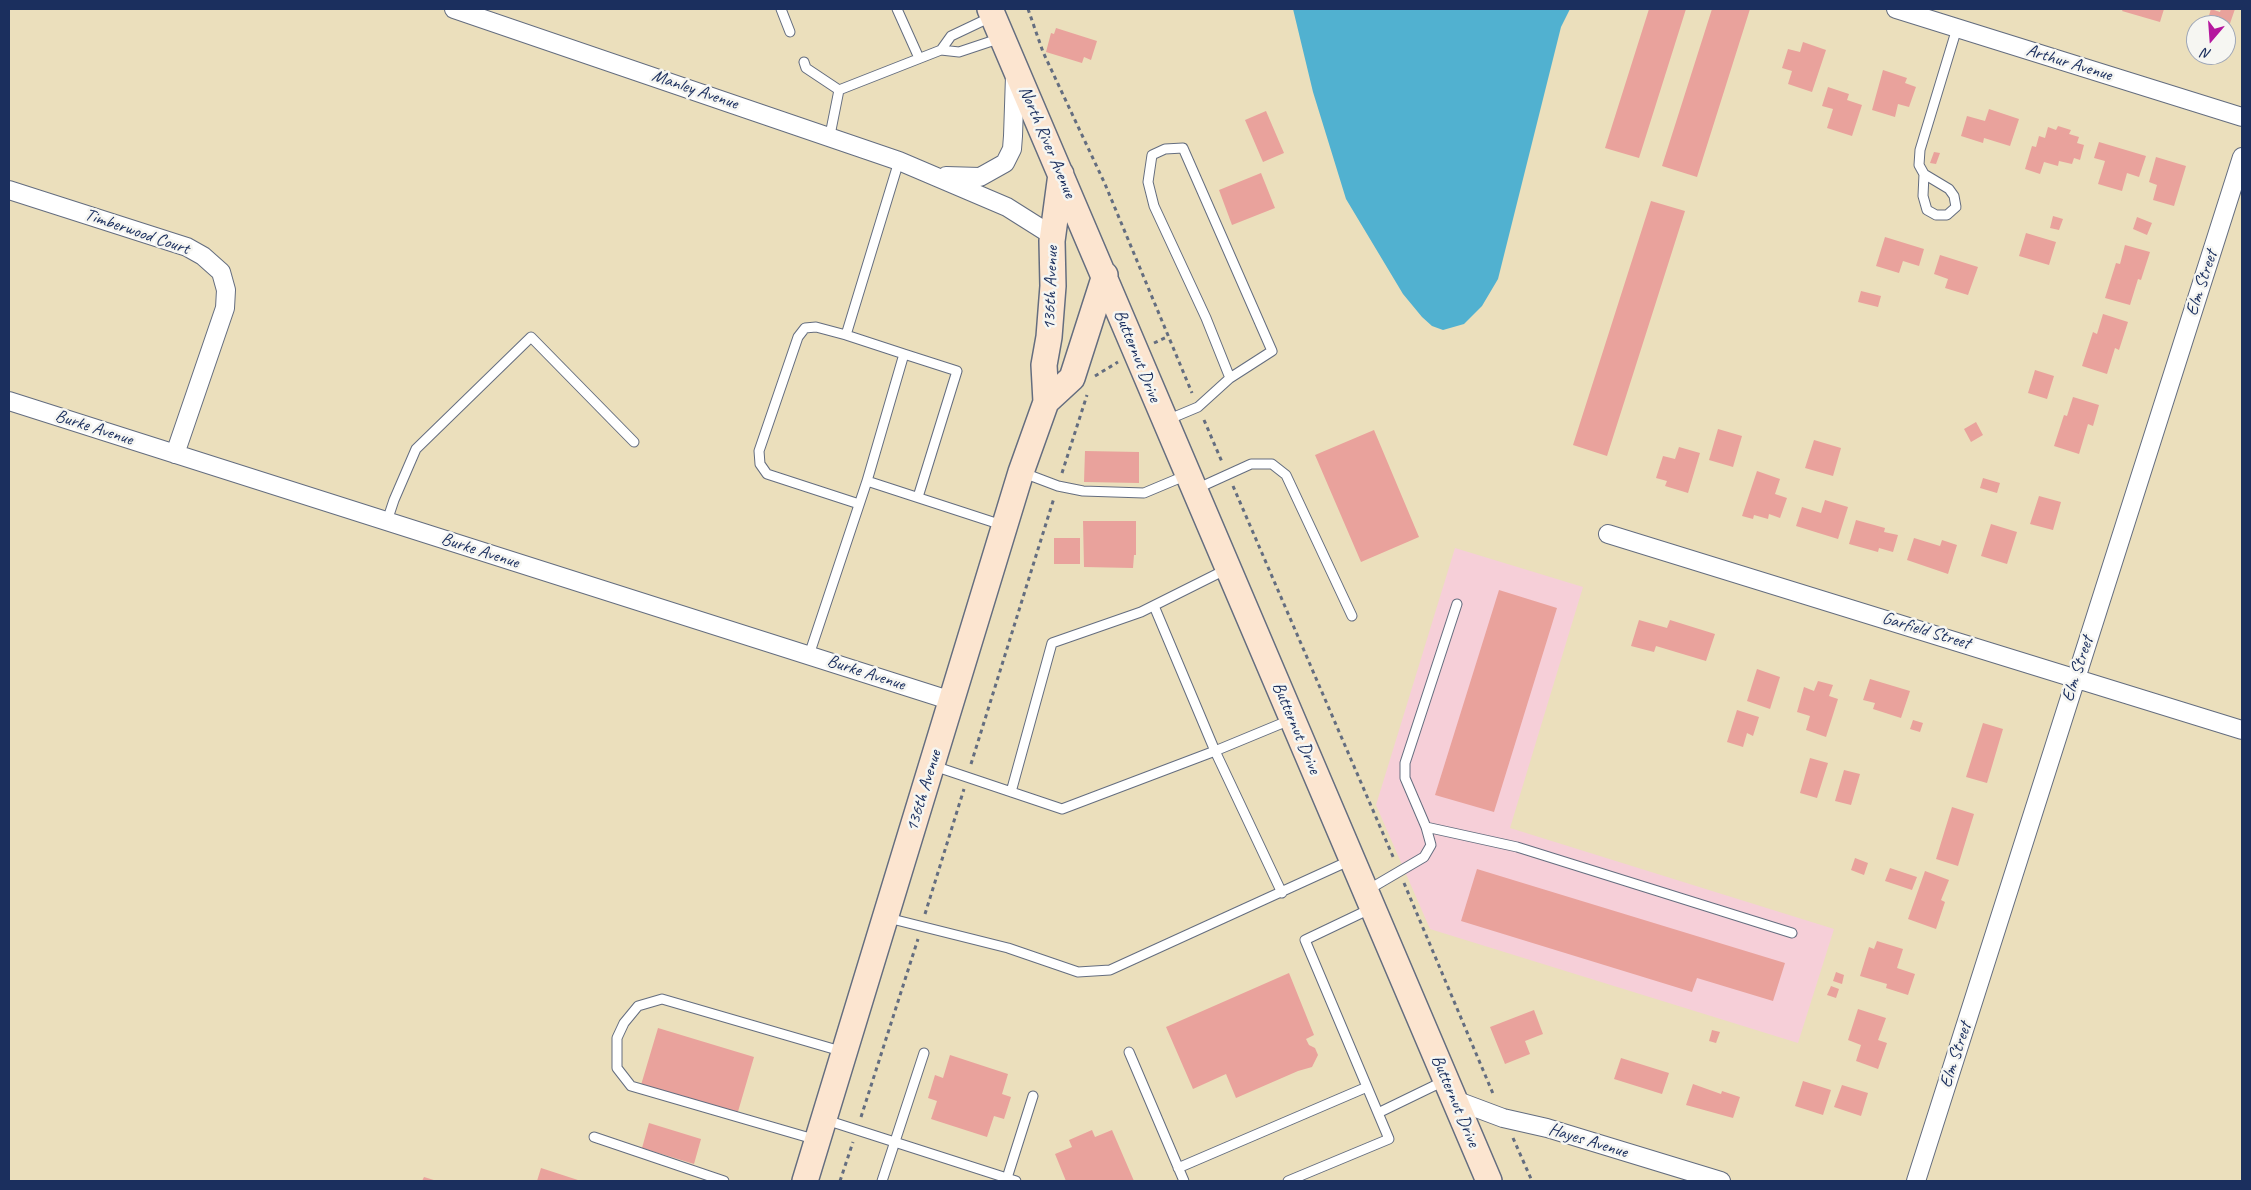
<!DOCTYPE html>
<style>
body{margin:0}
#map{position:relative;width:2251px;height:1190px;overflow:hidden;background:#ebdfbc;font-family:Caveat,sans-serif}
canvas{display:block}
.frame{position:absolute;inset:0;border:10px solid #1b2f5e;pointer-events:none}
.north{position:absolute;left:2186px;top:15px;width:50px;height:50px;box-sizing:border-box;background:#f6f6f2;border:1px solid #9ea6b7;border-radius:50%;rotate:198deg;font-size:14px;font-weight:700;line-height:20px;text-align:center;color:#1b2f5e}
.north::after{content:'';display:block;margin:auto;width:18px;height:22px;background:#b5179e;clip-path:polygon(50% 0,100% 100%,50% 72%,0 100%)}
</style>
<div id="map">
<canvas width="2251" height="1190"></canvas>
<div class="frame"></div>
<div class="north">N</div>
</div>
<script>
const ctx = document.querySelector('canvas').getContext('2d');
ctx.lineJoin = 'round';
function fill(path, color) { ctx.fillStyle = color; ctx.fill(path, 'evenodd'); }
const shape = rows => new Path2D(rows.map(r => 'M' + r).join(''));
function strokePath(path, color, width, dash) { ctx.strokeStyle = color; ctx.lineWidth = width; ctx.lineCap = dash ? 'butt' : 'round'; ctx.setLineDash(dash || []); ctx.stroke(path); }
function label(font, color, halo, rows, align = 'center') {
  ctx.font = font + ' Caveat,sans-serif'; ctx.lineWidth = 5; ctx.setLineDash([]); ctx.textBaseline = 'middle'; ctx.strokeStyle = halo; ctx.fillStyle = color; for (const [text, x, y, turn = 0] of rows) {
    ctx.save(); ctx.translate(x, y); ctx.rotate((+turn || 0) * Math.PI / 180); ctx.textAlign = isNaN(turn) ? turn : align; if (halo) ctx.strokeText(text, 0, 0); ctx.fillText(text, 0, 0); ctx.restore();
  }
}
const built = shape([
 [1455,548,1583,587,1510,828,1834,929,1798,1043,1430,929,1376,805]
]);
const water = shape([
 [1293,9,1570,9,1561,27,1498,279,1482,306,1464,324,1443,330,1432,326,1422,317,1403,294,1346,199,1313,92]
]);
const building = shape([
 [1649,9,1686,9,1639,158,1605,148],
 [1712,9,1750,9,1697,177,1662,166],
 [2123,9,2164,9,2160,22,2122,11],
 [2211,9,2220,12,2221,9,2235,9,2226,35,2226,25,2206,25],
 [1056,28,1097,41,1091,60,1084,57,1082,63,1046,52,1051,33,1054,34],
 [1803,42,1826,50,1812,92,1788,84,1792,71,1782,68,1788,49,1800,52],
 [1883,70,1907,78,1905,83,1916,87,1909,107,1898,104,1895,117,1872,110],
 [1828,87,1849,94,1847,100,1862,105,1852,136,1827,128,1833,109,1822,106],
 [1989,109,2019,119,2010,146,1984,138,1983,143,1961,136,1967,116,1985,121],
 [1266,111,1284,153,1263,162,1245,120],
 [2058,126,2071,130,2069,134,2079,137,2077,143,2084,145,2080,160,2074,158,2072,164,2059,161,2058,166,2044,162,2040,174,2025,169,2032,146,2036,147,2039,136,2045,138,2048,127,2056,130],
 [2099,142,2146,156,2139,177,2127,173,2122,191,2098,184,2105,161,2094,158],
 [1934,152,1940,153,1936,164,1930,163],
 [2156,157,2186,166,2174,206,2153,200,2157,185,2149,182],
 [1261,173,1275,208,1232,225,1219,190],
 [1651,201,1685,211,1607,456,1573,445],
 [2053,216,2063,219,2059,230,2050,228],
 [2137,217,2152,223,2147,235,2133,229],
 [2026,233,2056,242,2049,265,2019,256],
 [1885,237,1924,249,1919,266,1903,261,1899,273,1876,266],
 [2125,245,2150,252,2141,280,2138,279,2130,305,2105,298,2116,263,2120,264],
 [1940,255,1978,267,1968,295,1945,288,1948,279,1934,274],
 [1861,291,1881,296,1878,307,1858,302],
 [2103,314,2128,322,2119,350,2115,348,2107,374,2082,366,2093,332,2097,334],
 [2035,370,2054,376,2047,399,2028,393],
 [2073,397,2099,405,2093,426,2088,424,2079,454,2054,446,2064,415,2067,416],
 [1976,422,1983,435,1971,442,1964,429],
 [1718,429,1742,436,1733,467,1709,460],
 [1374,430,1419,537,1361,562,1315,455],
 [1814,440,1841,448,1833,476,1805,468],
 [1679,447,1700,453,1688,493,1665,486,1667,481,1656,478,1663,456,1675,459],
 [1085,451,1139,452,1139,483,1084,482],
 [1757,471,1780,479,1775,494,1787,498,1780,518,1769,514,1768,519,1754,515,1753,519,1742,516],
 [1983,478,2000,483,1997,493,1980,488],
 [2039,496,2061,502,2053,530,2030,524],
 [1825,500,1848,507,1838,539,1796,526,1802,507,1821,513],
 [1856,520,1885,528,1884,532,1898,535,1893,552,1879,548,1878,552,1849,544],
 [1083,521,1136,521,1136,555,1134,555,1133,568,1084,567],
 [1991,524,2017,532,2007,564,1981,556],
 [1054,538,1080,538,1080,564,1054,564],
 [1914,538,1940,546,1942,540,1957,545,1948,574,1907,560],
 [1499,590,1557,608,1494,812,1435,795],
 [1639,620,1667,628,1670,620,1715,634,1706,661,1656,646,1654,652,1631,646],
 [1757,669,1780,677,1770,709,1747,701],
 [1870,679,1910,691,1901,718,1873,709,1875,703,1863,700],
 [1818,681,1833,685,1829,696,1838,699,1826,737,1806,730,1810,716,1797,712,1804,687,1814,691],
 [1737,710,1759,717,1753,736,1747,733,1743,747,1727,742],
 [1913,720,1923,723,1920,732,1910,729],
 [1983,723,2003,729,1987,783,1966,777],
 [1810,758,1828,763,1817,798,1800,793],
 [1844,770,1860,774,1851,805,1835,801],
 [1952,807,1974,814,1958,866,1936,859],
 [1855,858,1868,863,1864,875,1851,870],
 [1890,868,1917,877,1912,890,1885,881],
 [1477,869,1785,963,1773,1001,1697,978,1692,992,1461,921],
 [1925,871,1949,880,1941,900,1945,902,1936,929,1908,919],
 [1877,941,1903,949,1897,968,1915,974,1908,995,1886,988,1887,984,1860,976,1869,947,1874,949],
 [1836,972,1844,975,1842,984,1833,981],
 [1289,973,1314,1035,1306,1039,1309,1045,1315,1048,1318,1055,1312,1067,1298,1071,1236,1098,1226,1074,1193,1089,1166,1027],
 [1831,986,1839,989,1836,998,1827,995],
 [1858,1009,1886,1018,1878,1040,1887,1043,1878,1069,1856,1061,1861,1045,1848,1040],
 [1534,1010,1543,1034,1525,1041,1530,1054,1505,1064,1490,1027],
 [658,1028,754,1057,737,1115,641,1085],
 [1712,1030,1720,1032,1716,1043,1709,1041],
 [950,1055,1008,1074,1002,1094,1011,1097,1004,1119,994,1116,987,1137,931,1119,937,1101,928,1098,935,1075,943,1078],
 [1621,1058,1669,1073,1662,1094,1614,1079],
 [1803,1081,1831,1090,1823,1115,1795,1106],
 [1693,1084,1721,1094,1722,1091,1740,1097,1733,1118,1686,1105],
 [1842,1085,1868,1093,1861,1116,1834,1107],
 [649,1123,701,1139,694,1164,642,1148],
 [1092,1130,1095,1137,1112,1130,1134,1181,1066,1181,1055,1154,1072,1147,1069,1140],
 [541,1168,581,1181,537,1181],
 [424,1177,437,1181,422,1181]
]);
const path = shape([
 [1028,9,1043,52,1105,184,1192,393],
 [1154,343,1167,337],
 [1095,376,1118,362],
 [1204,420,1222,462],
 [1062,473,1087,395],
 [1233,486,1394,859],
 [971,764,1054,498],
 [1404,883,1494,1096],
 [925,914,964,789],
 [861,1117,918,939],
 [1513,1138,1532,1181],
 [840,1181,853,1142]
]);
const lane = shape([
 [781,9,790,32],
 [897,9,919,58],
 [941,50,951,36,991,17],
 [804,62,806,68,839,90],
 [839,90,941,50,959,52,1001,38],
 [830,135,839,90],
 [899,161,846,335,904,354,867,481,1002,525],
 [1924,174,1949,189,1954,196,1956,207,1947,215,1936,215,1927,210,1923,196,1924,174,1919,165,1920,150,1957,28],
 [846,335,816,327,805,328,798,337,759,451,760,464,767,474,859,504],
 [904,354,957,371,918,497],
 [1167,420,1198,407,1230,378,1272,351,1183,148,1165,149,1152,155,1148,182,1154,206,1206,318,1230,378],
 [1021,472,1058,486,1083,491,1144,493,1187,475],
 [1196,489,1251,464,1272,464,1286,475,1352,616],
 [387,521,394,500,416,449,531,337,634,442],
 [809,655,867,481],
 [934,766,1062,809,1215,751,1154,606],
 [1011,792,1052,643,1141,612,1227,569],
 [1426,827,1517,847,1792,933],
 [1366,891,1424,857,1431,845,1426,827,1405,778,1405,763,1457,604],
 [1282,893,1215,751,1290,720],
 [888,918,1008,948,1078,972,1110,970,1351,860],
 [1129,1052,1184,1181],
 [1378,1113,1444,1081],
 [826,1120,1016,1181],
 [594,1137,724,1181],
 [817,1140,631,1086,617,1068,617,1038,624,1023,638,1006,662,999,844,1052],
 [1178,1168,1367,1087],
 [1007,1178,1033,1096],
 [882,1181,924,1053],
 [1288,1181,1389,1139,1305,940,1370,909]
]);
const street = shape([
 [454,9,899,161,1007,207,1053,236],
 [1896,9,2242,117],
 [946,176,980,177,1005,163,1012,149,1013,136,1015,76],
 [9,190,187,247,203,256,221,272,226,290,225,308,175,454],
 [9,401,952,701],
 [1608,534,2242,730],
 [1455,1100,1503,1118,1547,1128,1721,1181],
 [1916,1181,2242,157]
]);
const secondary = shape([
 [990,9,1489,1181],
 [1046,402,1072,378,1105,275],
 [805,1181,1021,472,1046,402,1044,365,1049,337,1053,286,1052,241,1061,174]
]);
const streetNames = [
 ["Arthur Avenue",2069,63,17],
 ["Manley Avenue",695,90,19],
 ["North River Avenue",1047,142,67],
 ["Timberwood Court",137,232,19],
 ["Elm Street",2202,283,-72],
 ["136th Avenue",1051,288,-88],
 ["Butternut Drive",1137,356,68],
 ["Burke Avenue",94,428,18],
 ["Burke Avenue",480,551,18],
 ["Garfield Street",1926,631,17],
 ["Elm Street",2078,669,-72],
 ["Burke Avenue",866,673,18],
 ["Butternut Drive",1296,728,67],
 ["136th Avenue",924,791,-73],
 ["Elm Street",1956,1055,-72],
 ["Butternut Drive",1455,1101,67],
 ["Hayes Avenue",1588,1141,17]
];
fill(built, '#f6cfd8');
fill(water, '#51b1d0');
fill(building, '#e9a29c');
strokePath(lane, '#646d7f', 11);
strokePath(street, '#646d7f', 20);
strokePath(secondary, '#646d7f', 28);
strokePath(path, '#646d7f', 3, [4, 4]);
strokePath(lane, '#fff', 9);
strokePath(street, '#fff', 18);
strokePath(secondary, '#fce5d0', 25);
label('18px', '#1b2f5e', '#f6f6f2', streetNames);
</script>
